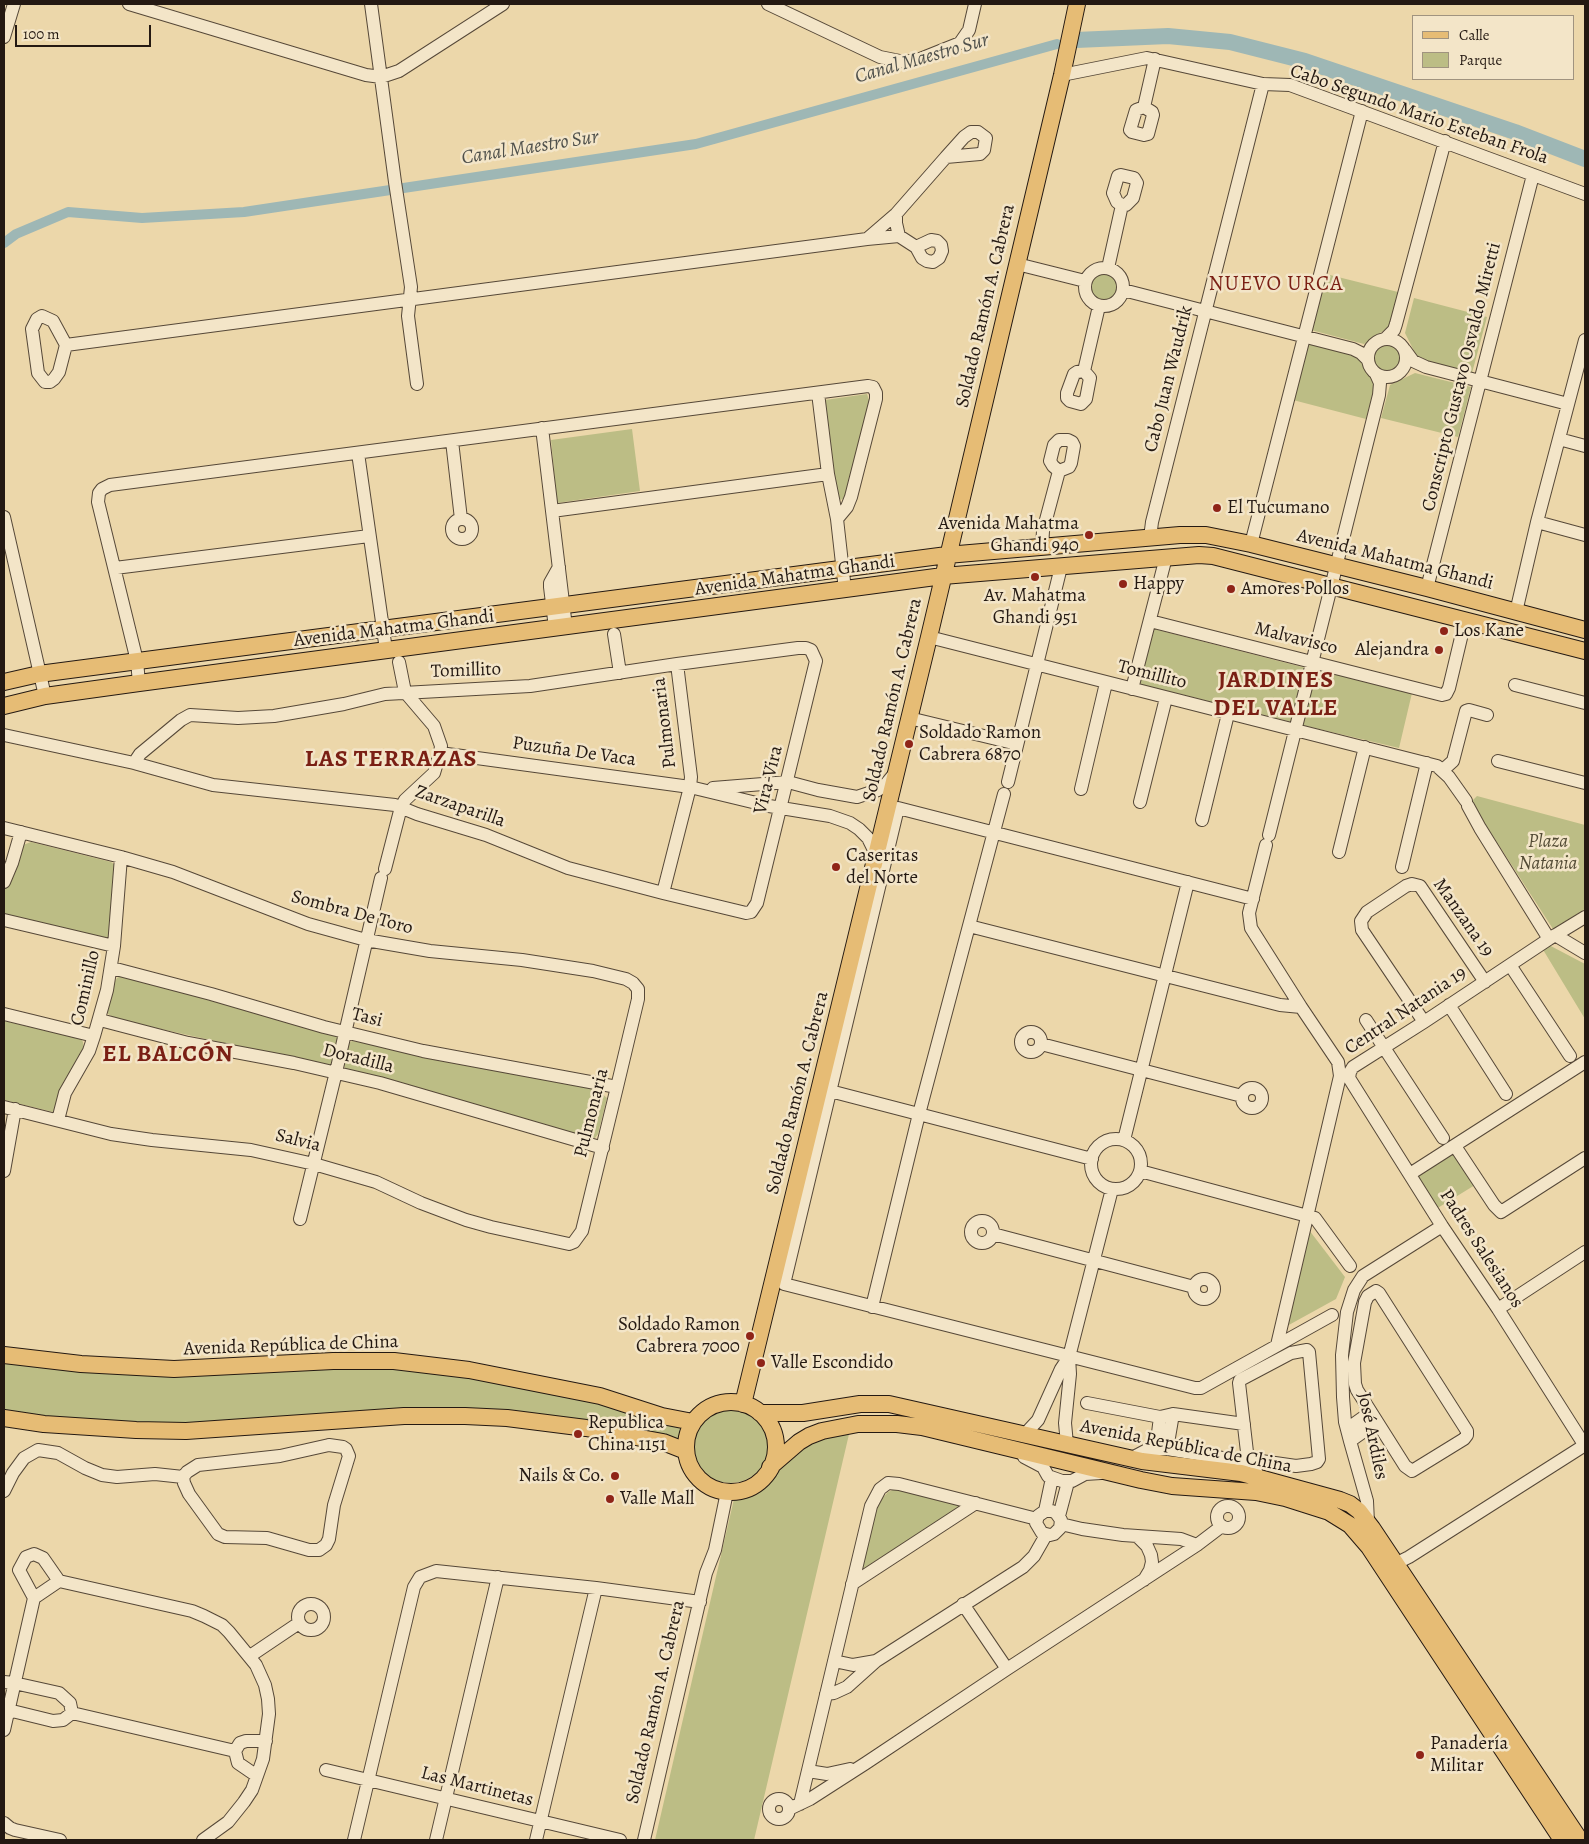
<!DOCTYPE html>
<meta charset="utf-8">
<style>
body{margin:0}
#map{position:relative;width:1589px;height:1844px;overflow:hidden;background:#ecd7aa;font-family:Alegreya,serif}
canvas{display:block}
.frame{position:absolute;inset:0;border:5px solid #241912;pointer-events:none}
.legend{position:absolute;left:1412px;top:15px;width:162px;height:65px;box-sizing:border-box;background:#f3e5c8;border:1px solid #a0937f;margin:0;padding:6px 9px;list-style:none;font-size:15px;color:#241912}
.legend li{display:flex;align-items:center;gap:10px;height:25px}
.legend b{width:25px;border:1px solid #a0937f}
.scale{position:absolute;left:15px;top:25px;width:136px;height:22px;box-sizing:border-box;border:2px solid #241912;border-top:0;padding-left:6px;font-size:15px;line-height:18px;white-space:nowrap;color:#241912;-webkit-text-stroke:4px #f3e5c8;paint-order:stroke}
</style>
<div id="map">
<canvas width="1589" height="1844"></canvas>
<div class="frame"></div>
<ul class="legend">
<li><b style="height:6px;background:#e6bc75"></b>Calle</li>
<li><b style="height:14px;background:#bcbd85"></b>Parque</li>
</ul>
<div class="scale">100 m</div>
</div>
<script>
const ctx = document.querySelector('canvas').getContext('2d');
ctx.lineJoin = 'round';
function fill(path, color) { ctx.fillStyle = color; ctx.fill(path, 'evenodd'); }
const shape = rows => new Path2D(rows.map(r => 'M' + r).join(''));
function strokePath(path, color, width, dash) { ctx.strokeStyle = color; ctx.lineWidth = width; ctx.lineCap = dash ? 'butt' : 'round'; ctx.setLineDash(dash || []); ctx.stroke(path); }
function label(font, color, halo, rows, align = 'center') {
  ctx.font = font + ' Alegreya,serif'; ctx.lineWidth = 5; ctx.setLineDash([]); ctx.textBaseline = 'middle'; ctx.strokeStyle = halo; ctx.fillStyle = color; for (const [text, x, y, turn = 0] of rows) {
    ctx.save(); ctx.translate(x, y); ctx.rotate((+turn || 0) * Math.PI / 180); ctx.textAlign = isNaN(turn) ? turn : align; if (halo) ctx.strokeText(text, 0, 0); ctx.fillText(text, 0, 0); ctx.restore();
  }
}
const green = shape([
 '1085 286a19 19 0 1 1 38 0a19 19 0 1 1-38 0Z',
 [1326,274,1398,292,1389,327,1364,344,1311,330],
 [1414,298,1487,317,1472,373,1418,359,1405,333],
 '1367 358a19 19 0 1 1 38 0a19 19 0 1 1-38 0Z',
 [1308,343,1362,357,1375,384,1366,419,1293,400],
 [1415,373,1471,387,1458,437,1381,418,1390,385],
 [867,394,870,403,845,499,837,500,825,400],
 [632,429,640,491,557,503,551,440],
 [1154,629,1306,668,1292,722,1140,684],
 [1316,669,1412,693,1399,748,1302,725],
 [1477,796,1585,825,1585,909,1553,929,1471,802],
 [31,842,111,862,115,865,111,935,108,940,4,915,4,892,23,845],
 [1547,944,1585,964,1585,1019,1542,948],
 [122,975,336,1035,339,1038,334,1063,327,1066,116,1019,108,1014,108,1010,115,981,117,978],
 [4,1021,81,1039,83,1042,84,1049,53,1112,4,1100],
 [352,1041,554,1080,599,1091,607,1098,598,1134,595,1138,591,1138,346,1069,344,1066,349,1043],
 [1454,1152,1475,1185,1436,1209,1416,1176],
 [1309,1230,1345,1277,1336,1299,1287,1326],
 [4,1362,328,1366,440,1371,549,1390,679,1426,682,1428,683,1436,680,1440,564,1421,228,1421,153,1424,4,1413],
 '690 1443a40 40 0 1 1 80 0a40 40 0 1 1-80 0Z',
 [850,1430,754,1840,655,1840,734,1499,747,1498,760,1491,786,1462,815,1441],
 [895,1489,960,1504,962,1508,859,1571,877,1504,888,1492]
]);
const canal = shape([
 [4,243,16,234,68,212,142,218,244,212,696,144,1057,44]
]);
const river = shape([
 [1076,40,1168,36,1230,42,1305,61,1515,132,1585,159]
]);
const minor = shape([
 [129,4,366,75,381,77,399,71,503,4],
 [371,4,395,182,411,287,408,316,417,384],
 [768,4,880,57,905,62,920,59,960,43,969,30,975,4],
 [4,37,14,4],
 [1062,75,1147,58,1263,84,1290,85,1585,194],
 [1144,107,1152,112,1153,115,1148,134,1144,135,1132,132,1130,130,1136,110,1144,107,1155,59],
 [896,214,896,223,899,236,916,247,922,258,927,261,933,262,939,258,942,251,941,245,937,241,931,240,916,247],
 [867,239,896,214,946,157,980,154,984,150,986,138,978,132,971,132,964,137,946,157],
 [1017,264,1085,281],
 '1085 287a19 19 0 1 1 38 0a19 19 0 1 1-38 0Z',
 [1108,268,1122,205,1126,205,1133,198,1137,183,1134,178,1121,175,1118,176,1113,193,1117,202,1122,205],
 [1123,290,1353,349,1361,353,1368,360],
 [1386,338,1394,330,1396,324,1445,141],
 '1368 358a19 19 0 1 1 38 0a19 19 0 1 1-38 0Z',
 [66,345,53,321,42,316,37,319,32,329,38,373,45,382,50,382,54,379,59,372,66,345,867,239,899,236],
 [1405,350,1413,361,1426,367,1568,404],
 [1084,371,1090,378,1086,399,1081,404,1070,401,1067,398,1067,393,1074,374,1077,372,1084,371,1099,306],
 [818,393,828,474,837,519,845,590],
 [542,428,566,627],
 [1559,439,1585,446],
 [452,441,461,519],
 [358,453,386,650],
 [552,511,828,474],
 [4,517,45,696],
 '452 529a10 10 0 1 1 20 0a10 10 0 1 1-20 0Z',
 [1537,522,1585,535],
 [1150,538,1152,522,1263,84],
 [1251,544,1362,111],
 [1042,547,1043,531,1059,471,1069,467,1071,463,1074,446,1072,442,1068,440,1059,440,1054,445,1050,461,1053,466,1059,471],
 [115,568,369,536],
 [1427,588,1533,175],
 [1516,612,1537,522,1585,340],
 [1150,621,1442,695,1446,694,1449,688,1465,621],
 [555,628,550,587,550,583,559,567],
 [614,634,620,673],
 [929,637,1437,766,1449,777,1466,801],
 [139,683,137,661,98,502,99,493,102,489,110,485,868,386,873,387,876,393,876,399,851,497,847,507,837,519],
 [1515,685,1585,703],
 [1132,689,1166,557],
 [909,718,1017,744],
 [4,735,134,763,213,785,395,805,417,814,486,835,568,868,663,893,746,913,751,912,757,903,816,661,811,650,806,648,798,648,677,664,530,686,385,694,344,704,274,716,238,718,190,715,181,720,140,754,134,763],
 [440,753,690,787,769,806,830,816,850,823,859,829,868,838,876,854],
 [1498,761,1585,783],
 [1443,770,1453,761,1466,711,1469,710,1487,715],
 [1008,782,1061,567],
 [713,788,788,782,818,790,857,797,878,790,886,784,895,773],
 [1081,789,1106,683],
 [1140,802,1166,698],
 [1468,806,1480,828,1549,939],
 [1202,820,1228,714],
 [4,828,121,857,173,872,308,924,366,940,430,951,522,960,593,971,626,979,633,983,638,989,638,999,617,1087,582,1231,574,1242,569,1244,491,1227,466,1220,421,1203,376,1182,314,1164,251,1150,152,1140,111,1134,4,1107],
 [1269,835,1379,395,1380,383,1376,374],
 [1266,845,1249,913,1251,928,1301,1007,1338,1062,1340,1076,1277,1345],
 [1339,852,1365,747],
 [1402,867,1427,763],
 [385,869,401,807,405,800,434,773,440,753,441,746,434,726,405,692,399,662],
 [4,882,12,863,21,832],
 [663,893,690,787,691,777,677,664],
 [1253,899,898,808,784,1284,1195,1388,1201,1388,1332,1315],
 [1585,917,1549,939,1424,1022,1353,1067,1350,1072,1349,1078,1442,1226,1498,1309,1585,1446],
 [4,920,114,946],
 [969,926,1280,1005,1301,1007],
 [1555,935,1585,953],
 [1510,965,1570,1056],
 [112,968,211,994,324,1027,423,1051,617,1087],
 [1449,1005,1506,1094],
 [4,1014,94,1036],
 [100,1020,188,1043,294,1063,380,1083,603,1148],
 [1366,1020,1443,1138],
 [1424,1022,1362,930,1361,921,1367,912,1406,886,1412,884,1420,886,1485,982],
 '1021 1042a10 10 0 1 1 20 0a10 10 0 1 1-20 0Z',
 [1041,1044,1242,1096],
 '1242 1098a10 10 0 1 1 20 0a10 10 0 1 1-20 0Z',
 [830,1091,1092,1159],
 [58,1120,65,1093,89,1051,94,1036,107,990,114,946,121,857],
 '1091 1164a25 25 0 1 1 50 0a25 25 0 1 1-50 0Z',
 [1124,1140,1188,882],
 [1455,1146,1494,1205,1501,1212,1585,1158],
 [4,1171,15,1109],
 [1140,1171,1315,1218,1350,1266],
 [1410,1174,1585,1062],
 [300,1219,336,1072,381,878],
 '971 1232a11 11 0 1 1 22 0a11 11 0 1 1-22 0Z',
 [993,1234,1194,1287],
 '1194 1289a10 10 0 1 1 20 0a10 10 0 1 1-20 0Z',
 [1376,1291,1379,1293,1467,1431,1467,1435,1464,1439,1412,1471,1405,1466,1357,1390,1355,1384,1354,1363,1365,1302,1368,1296,1376,1291],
 [872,1307,919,1114,1004,794],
 [1498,1309,1585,1252],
 [1307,1350,1309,1352,1319,1459,1317,1462,1311,1464,1296,1466,1254,1460,1250,1458,1247,1452,1239,1383,1240,1380,1291,1353,1307,1350],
 [1087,1403,1160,1417,1173,1414,1244,1424],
 [1347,1429,1371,1412],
 [1025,1434,1038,1420,1061,1369,1069,1357],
 [1350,1441,1377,1422],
 [1067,1444,1065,1423,1070,1374,1069,1357,1112,1189],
 [329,1445,343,1447,346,1449,349,1456,334,1505,329,1539,326,1545,319,1550,309,1550,267,1538,225,1537,218,1534,189,1494,184,1483,183,1477,187,1472,198,1465,280,1456,329,1445],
 [1156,1449,1160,1417],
 [1167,1449,1173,1414],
 [1024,1457,1043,1467,1048,1476,1062,1481,1072,1481,1085,1474,1101,1473],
 [1130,1459,1147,1450,1167,1449,1241,1461,1256,1471],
 [4,1491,13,1473,24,1458,38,1450,58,1453,85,1468,102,1475,117,1477,155,1474,183,1477],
 '1217 1517a11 11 0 1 1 22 0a11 11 0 1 1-22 0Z',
 [1045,1511,1052,1511,1056,1513,1061,1520,1060,1528,1054,1534,1050,1535,1042,1533,1036,1523,1038,1516,1045,1511,1052,1478],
 [1059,1516,1068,1482],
 [1368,1522,1367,1501,1350,1441,1345,1422,1343,1397,1342,1355,1347,1312,1354,1290,1363,1276,1442,1226],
 [1061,1524,1082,1529,1123,1535,1181,1539,1197,1545],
 [1138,1537,1147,1546,1151,1555,1152,1562,1150,1570,1144,1580],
 [1395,1564,1409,1557,1585,1445],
 [59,1581,192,1611,204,1616,222,1625,229,1632,256,1665,265,1685,268,1699,269,1714,263,1759,252,1790,244,1802,228,1822,203,1840],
 [852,1584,976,1503],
 [34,1598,19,1570,26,1557,34,1554,43,1558,59,1581],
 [963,1604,1007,1669],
 '298 1617a13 13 0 1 1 26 0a13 13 0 1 1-26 0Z',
 [250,1656,299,1623],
 [876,1661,1023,1567,1034,1556,1046,1535],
 [4,1682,14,1683,59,1693,70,1703,72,1713],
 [826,1694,834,1693,847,1687,876,1661,853,1665,834,1661],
 [4,1709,53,1721,63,1720,72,1713],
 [72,1713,235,1751],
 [4,1730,34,1598,59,1581],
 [326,1770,620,1840],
 [808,1771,827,1774,850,1769],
 [257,1776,238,1763,235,1751,240,1743,246,1741,266,1741],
 '769 1809a10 10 0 1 1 20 0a10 10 0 1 1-20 0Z',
 [800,1804,871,1506,880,1489,888,1483,899,1484,1037,1519],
 [789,1809,810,1799,866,1763,1007,1669,1197,1545,1222,1526],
 [4,1823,10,1828,15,1830,60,1840],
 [354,1840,414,1587,420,1577,436,1571,596,1588,700,1602],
 [436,1840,498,1577],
 [536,1840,596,1588],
 [644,1840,706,1573,715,1550,727,1492]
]);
const major = shape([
 [4,682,39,674,947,555,1180,535,1206,535,1251,544,1427,588,1585,630],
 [4,706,45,696,139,683,943,576,1199,555,1213,556,1585,651],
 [4,1355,81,1364,174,1369,333,1361,394,1361,469,1370,600,1396,662,1416,693,1422],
 '686 1447a45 45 0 1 1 90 0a45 45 0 1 1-90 0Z',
 [743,1404,929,637,1062,75,1077,4],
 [760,1413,803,1413,860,1404,889,1404,1142,1461,1241,1473,1340,1500,1350,1504,1359,1511,1372,1528,1580,1840],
 [4,1418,44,1424,136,1430,186,1431,404,1416,465,1416,507,1418,586,1428,663,1442,686,1451],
 [770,1467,799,1442,809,1436,822,1431,858,1424,897,1424,922,1427,1141,1480,1172,1486,1256,1492,1285,1498,1329,1512,1350,1525,1369,1547,1562,1840]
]);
const markers = [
 [1217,508,5,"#8f2418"],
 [1089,535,5,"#8f2418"],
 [1035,577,5,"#8f2418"],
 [1123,584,5,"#8f2418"],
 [1231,589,5,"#8f2418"],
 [1444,631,5,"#8f2418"],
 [1439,650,5,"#8f2418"],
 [909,744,5,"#8f2418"],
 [836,867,5,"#8f2418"],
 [750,1336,5,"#8f2418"],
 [761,1363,5,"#8f2418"],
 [578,1434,5,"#8f2418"],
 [615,1476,5,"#8f2418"],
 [610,1499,5,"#8f2418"],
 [1420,1755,5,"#8f2418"]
];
const streetNames = [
 ["Cabo Segundo Mario Esteban Frola",1419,115,19],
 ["Soldado Ramón A. Cabrera",986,306,-77],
 ["Conscripto Gustavo Osvaldo Miretti",1462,377,-76],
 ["Cabo Juan Waudrik",1169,379,-76],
 ["Avenida Mahatma Ghandi",1395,560,14],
 ["Avenida Mahatma Ghandi",795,576,-8],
 ["Avenida Mahatma Ghandi",394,629,-7],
 ["Malvavisco",1296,639,14],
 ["Tomillito",466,671,-2],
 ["Tomillito",1152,675,14],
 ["Soldado Ramón A. Cabrera",893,700,-77],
 ["Pulmonaria",665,723,-97],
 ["Puzuña De Vaca",574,752,8],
 ["Vira-Vira",769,780,-76],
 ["Zarzaparilla",460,807,19],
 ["Sombra De Toro",352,913,15],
 ["Manzana 19",1463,918,55],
 ["Cominillo",86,988,-77],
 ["Central Natania 19",1406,1011,-34],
 ["Tasi",367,1018,14],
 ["Doradilla",358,1059,14],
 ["Soldado Ramón A. Cabrera",798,1093,-76],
 ["Pulmonaria",592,1113,-76],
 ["Salvia",298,1141,14],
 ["Padres Salesianos",1481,1249,57],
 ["Avenida República de China",291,1346,-2],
 ["José Ardiles",1372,1436,78],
 ["Avenida República de China",1186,1447,11],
 ["Soldado Ramón A. Cabrera",656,1702,-77],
 ["Las Martinetas",477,1787,14]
];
const poiNames = [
 ["El Tucumano",1227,508],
 ["Avenida Mahatma",1079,524,"right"],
 ["Ghandi 940",1079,546,"right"],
 ["Happy",1133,584],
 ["Amores Pollos",1241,589],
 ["Av. Mahatma",1035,596,"center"],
 ["Ghandi 951",1035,618,"center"],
 ["Los Kane",1454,631],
 ["Alejandra",1429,650,"right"],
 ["Soldado Ramon",919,733],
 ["Cabrera 6870",919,755],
 ["Caseritas",846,856],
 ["del Norte",846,878],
 ["Soldado Ramon",740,1325,"right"],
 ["Cabrera 7000",740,1347,"right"],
 ["Valle Escondido",771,1363],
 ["Republica",588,1423],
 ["China 1151",588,1445],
 ["Nails & Co.",605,1476,"right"],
 ["Valle Mall",620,1499],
 ["Panadería",1430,1744],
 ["Militar",1430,1766]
];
const parkNames = [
 ["Plaza",1548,842],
 ["Natania",1548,864]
];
const waterNames = [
 ["Canal Maestro Sur",922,59,-16],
 ["Canal Maestro Sur",530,148,-9]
];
const quarterNames = [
 ["NUEVO URCA",1276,285]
];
const districtNames = [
 ["JARDINES",1276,681],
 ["DEL VALLE",1276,709],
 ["LAS TERRAZAS",391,760],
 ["EL BALCÓN",168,1055]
];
fill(green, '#bcbd85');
strokePath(canal, '#9eb7b5', 10);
strokePath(river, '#9eb7b5', 16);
strokePath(minor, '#564838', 14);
strokePath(major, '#241912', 18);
strokePath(minor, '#f3e5c8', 12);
strokePath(major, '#e6bc75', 16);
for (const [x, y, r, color] of markers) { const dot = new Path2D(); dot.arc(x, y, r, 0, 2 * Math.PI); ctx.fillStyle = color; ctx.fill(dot); strokePath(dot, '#f3e5c8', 2); }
label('19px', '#241912', '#f3e5c8', streetNames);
label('19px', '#241912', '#f3e5c8', poiNames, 'left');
label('italic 19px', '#524a34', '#f3e5c8', parkNames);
label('italic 20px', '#4f504b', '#f3e5c8', waterNames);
ctx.letterSpacing = '1px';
label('21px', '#7a1f14', '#f3e5c8', quarterNames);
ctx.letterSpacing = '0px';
ctx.letterSpacing = '1px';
label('bold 24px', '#7a1f14', '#f3e5c8', districtNames);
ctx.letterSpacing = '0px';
</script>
